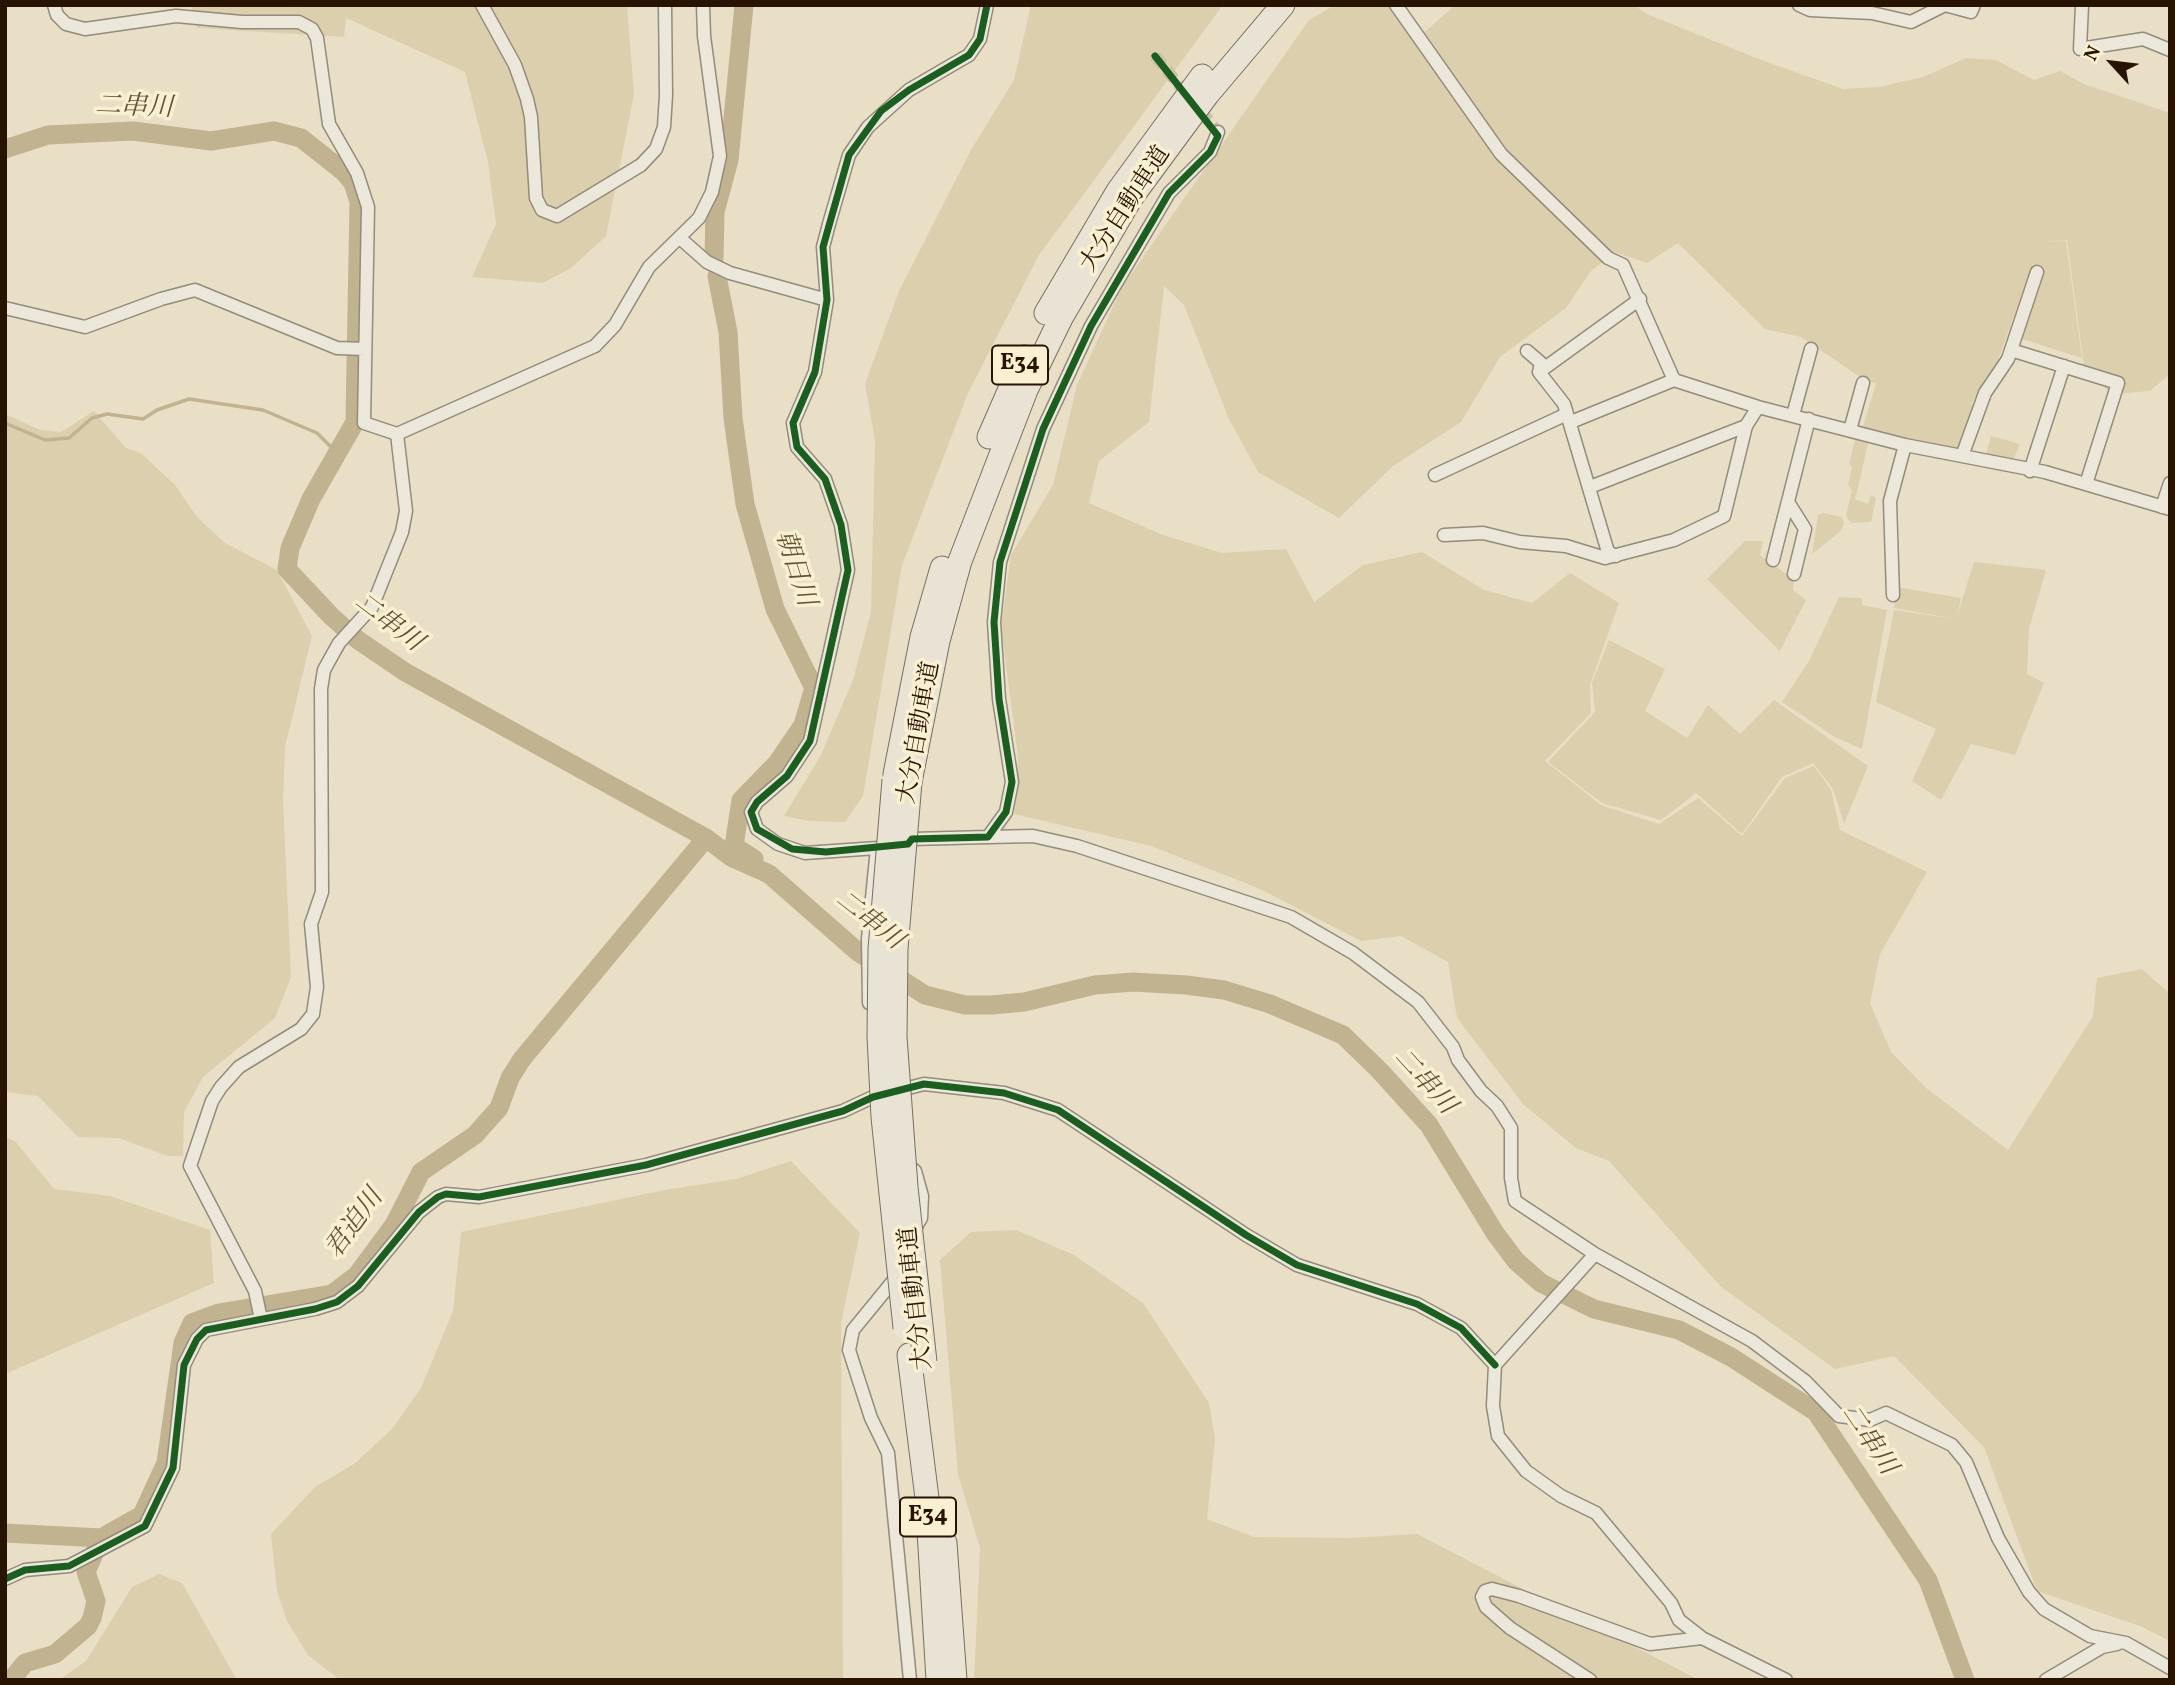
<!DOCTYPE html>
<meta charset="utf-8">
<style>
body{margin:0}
#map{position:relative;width:2175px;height:1685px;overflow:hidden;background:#e8dfc6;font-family:Vollkorn,serif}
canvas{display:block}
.frame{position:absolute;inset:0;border:7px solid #281300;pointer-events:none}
.north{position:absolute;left:2077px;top:28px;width:70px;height:70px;-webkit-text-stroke:5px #f9efd1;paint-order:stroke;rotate:297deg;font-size:19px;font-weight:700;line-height:28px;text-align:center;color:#281300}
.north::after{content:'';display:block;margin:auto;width:24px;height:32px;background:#281300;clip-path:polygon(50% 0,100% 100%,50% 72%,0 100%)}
</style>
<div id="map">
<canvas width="2175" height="1685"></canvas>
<div class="frame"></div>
<div class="north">N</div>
</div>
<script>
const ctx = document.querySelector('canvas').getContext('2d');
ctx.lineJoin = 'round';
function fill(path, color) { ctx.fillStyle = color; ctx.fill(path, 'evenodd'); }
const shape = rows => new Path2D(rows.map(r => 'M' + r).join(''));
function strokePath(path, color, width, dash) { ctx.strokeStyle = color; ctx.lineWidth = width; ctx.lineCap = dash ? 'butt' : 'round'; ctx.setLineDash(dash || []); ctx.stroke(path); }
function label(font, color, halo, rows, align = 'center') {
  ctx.font = font + ' Vollkorn,"Noto Serif JP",serif'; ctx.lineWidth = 7; ctx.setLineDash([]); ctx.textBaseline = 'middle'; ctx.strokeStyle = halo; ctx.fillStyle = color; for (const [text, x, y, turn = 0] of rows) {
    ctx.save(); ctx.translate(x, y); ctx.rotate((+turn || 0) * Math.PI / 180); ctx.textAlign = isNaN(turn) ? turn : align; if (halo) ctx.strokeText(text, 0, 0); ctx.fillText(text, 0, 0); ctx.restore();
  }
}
const green = shape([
 [191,5,627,5,634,94,606,236,571,268,543,283,472,277,496,224,488,162,465,72,346,18,344,37,197,28],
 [1031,5,1223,5,1039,255,968,393,902,565,863,796,845,822,809,821,784,816,821,755,853,680,871,612,875,440,865,384,899,291,971,150,1014,80],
 [1335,5,1403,5,1417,39,1455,5,1634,5,1647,14,1756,58,1843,89,1879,87,1923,77,1966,58,1996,60,2034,80,2060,71,2084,84,2170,113,2170,374,2150,391,2113,394,2085,373,2067,240,2040,242,2066,241,2082,358,2019,338,2042,268,2033,264,2034,261,1997,363,1971,404,1974,405,1958,451,1862,430,1876,383,1866,381,1801,337,1765,329,1678,243,1647,263,1614,252,1590,272,1566,308,1500,357,1461,422,1393,466,1339,518,1258,472,1229,419,1184,305,1164,286,1149,422,1099,461,1089,503,1163,535,1222,553,1286,549,1314,602,1363,565,1422,552,1484,590,1532,603,1570,573,1619,603,1590,685,1591,713,1545,761,1601,805,1659,824,1698,798,1742,836,1785,778,1814,766,1831,790,1840,830,1927,872,1880,954,1870,1003,1891,1052,1926,1088,2008,1150,2093,1016,2097,978,2142,969,2170,994,2170,1641,2140,1626,2037,1591,1984,1447,1894,1356,1835,1369,1720,1286,1609,1161,1576,1148,1523,1104,1457,1018,1448,962,1401,936,1361,941,1258,888,1151,846,1014,814,1018,757,1001,627,1011,555,1053,485,1077,385,1122,287,1309,20],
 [94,411,126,448,142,454,175,485,197,517,225,543,277,570,312,636,285,747,283,799,291,977,275,1018,203,1077,184,1112,183,1156,168,1156,119,1138,78,1137,38,1096,5,1092,5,414,40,430,61,432],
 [1856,436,1869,440,1855,499,1868,504,1871,495,1876,498,1871,522,1851,523,1846,516,1852,490,1848,485,1852,467,1849,464],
 [1991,436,2020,444,2013,460,1986,455],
 [1823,513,1842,517,1844,523,1841,531,1812,554,1818,515],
 [1745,541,1763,541,1760,555,1794,580,1793,590,1806,600,1780,651,1707,579],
 [1974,562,2046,570,2029,629,2027,674,2044,683,2015,755,1971,744,1941,800,1912,781,1936,729,1876,702,1894,610,1956,619,1894,608,1896,587,1961,598,1958,613],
 [1839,597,1862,598,1862,605,1887,610,1862,749,1835,737,1782,702,1809,661],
 [1609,640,1665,669,1645,711,1687,738,1708,705,1740,734,1774,700,1868,766,1844,824,1833,789,1813,763,1782,777,1742,834,1696,793,1661,820,1602,803,1548,762,1595,712,1592,683],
 [5,1137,15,1141,54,1189,110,1196,210,1230,214,1283,5,1374],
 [791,1161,860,1233,841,1323,843,1680,340,1680,308,1655,287,1621,277,1591,271,1534,315,1487,354,1464,392,1429,421,1388,453,1311,461,1232,665,1190,736,1179],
 [1016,1230,1074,1255,1143,1303,1209,1403,1215,1439,1207,1519,1254,1537,1351,1538,1417,1534,1699,1680,974,1680,980,1548,958,1474,940,1260,971,1232],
 [159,1574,182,1583,237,1680,59,1680,86,1661,132,1587]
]);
const stream = shape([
 [5,423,45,440,69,438,92,418,107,414,143,419,157,410,189,399,263,410,317,433,337,453]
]);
const river = shape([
 [5,149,48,135,133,131,211,141,274,131,301,138,344,172,353,183,359,202,355,422,311,499,290,548,287,569,331,616,358,640,405,672,706,838,731,857,769,874,858,952,925,995,965,1005,992,1005,1024,1002,1095,985,1133,982,1186,985,1224,990,1270,1004,1343,1035,1380,1071,1429,1125,1495,1233,1516,1261,1541,1283,1594,1309,1679,1330,1731,1357,1816,1412,1928,1580,1965,1680],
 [714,258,715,212,729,160,744,5],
 [717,276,728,332,733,418,745,504,775,609,814,688,803,725,777,763,741,800,734,846,754,859],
 [5,1533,101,1538],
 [11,1680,25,1663,55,1654,88,1626,92,1618,96,1601,86,1572,101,1538,142,1515,166,1463,183,1343,192,1323,219,1313,332,1294,357,1275,394,1225,421,1172,475,1135,499,1108,510,1078,522,1059,706,838]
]);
const minorTunnel = shape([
 [1155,56,1218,132]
]);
const minor = shape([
 [54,5,57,15,66,24,85,29,176,16,242,22,299,22,312,29,317,38,329,124,357,173,368,207,364,423,397,434,595,346,615,325,649,267,699,218,712,192,720,156,704,36,703,5],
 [482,5,515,65,527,99,531,117,536,198,542,210,557,216,641,165,656,149,664,127,666,95,665,5],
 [987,5,980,39,969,55,909,90,868,127,849,155,829,224,823,247,827,300,815,372,793,423,797,447,825,479,841,525,848,570,810,741,787,776,757,802,751,812,757,829,778,844,805,853,877,848,908,844,912,839,988,837,1006,812,1012,782,999,699,994,622,1000,562,1043,429,1091,326,1169,193,1210,152,1218,132],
 [1396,5,1501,154,1608,258,1623,265,1674,380],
 [1799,5,1810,10,1872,13,1911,22,1945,5],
 [1945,5,1971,12,1974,5],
 [2082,5,2080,49,2143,39,2170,50],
 [681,239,707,262,730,273,827,300],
 [5,308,85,327,161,299,195,290,337,348,364,349],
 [2011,350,2118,383,2086,484],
 [1527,351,1541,363,1539,372,1564,404,1608,552,1616,556],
 [1539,372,1640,299],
 [1793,415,1811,349],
 [1571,422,1674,380,1758,407,1905,445,2045,472,2170,509],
 [1850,430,1863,383],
 [1962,456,1985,393,2008,359,2037,272],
 [2030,471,2064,366],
 [1435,475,1567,414],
 [1590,487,1746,426],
 [1788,502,1805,529,1794,574],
 [2162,507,2170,483],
 [1444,535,1483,533,1520,542,1566,546,1605,558,1674,540,1724,516,1746,426,1758,407],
 [1773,560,1809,419],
 [1893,595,1890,501,1905,445],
 [988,837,1033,836,1077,846,1291,917,1353,953,1418,1002,1453,1047,1458,1060,1481,1091,1497,1106,1511,1128,1511,1178,1515,1201,1595,1254,1752,1341,1805,1381,1839,1416,1870,1420,1886,1413,1952,1445,1966,1462,1998,1538,2029,1592,2044,1609,2090,1636,2126,1643,2170,1668],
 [869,1003,868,938,877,848],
 [906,1164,915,1171,922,1196,921,1218,913,1232],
 [1595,1254,1495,1365,1493,1406,1498,1436,1526,1471,1561,1496,1596,1513,1671,1603,1679,1620,1702,1638,1786,1680],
 [898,1275,853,1330,849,1350,871,1418,888,1453,910,1680],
 [261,1319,255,1291,190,1166,212,1101,221,1087,239,1067,301,1029,313,1014,317,987,311,924,322,892,321,689,324,670,339,643,372,607,402,532,406,511,397,434],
 [5,1579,25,1570,69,1566,145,1526,173,1468,184,1365,197,1339,206,1330,315,1309,337,1302,358,1286,419,1212,438,1197,446,1194,479,1197,646,1165,843,1111,873,1097,924,1084,1004,1093,1058,1110,1246,1235,1297,1265,1417,1304,1461,1328,1495,1365],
 [1590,1680,1510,1628,1486,1607,1482,1597,1485,1591,1492,1589,1519,1596,1650,1644,1702,1638],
 [2046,1680,2102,1647,2117,1644]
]);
const motorway = shape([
 [1046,313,1118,191,1202,76],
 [989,437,1024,357],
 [895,774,922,637,942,568],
 [910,782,938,641,960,561,1026,390,1061,318,1131,198,1207,95,1283,5],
 [909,1355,927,1498,938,1680],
 [945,1543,955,1680]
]);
const motorwayBridge = shape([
 [894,780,880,949,879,1037,883,1117,905,1328],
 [910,782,896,949,895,1037,906,1187,925,1362]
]);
const cycleway = shape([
 [987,5,980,39,969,55,909,90,881,111,849,155,823,247,827,300,815,372,793,423,797,447,825,479,841,525,848,570,810,741,787,776,757,802,751,812,757,829,792,849,826,852,908,844,912,839,988,837,1006,812,1012,782,999,699,994,622,1000,562,1043,429,1091,326,1169,193,1210,152,1218,136,1155,56],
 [5,1579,25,1570,69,1566,145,1526,173,1468,184,1365,197,1339,206,1330,315,1309,337,1302,358,1286,419,1212,438,1197,446,1194,479,1197,646,1165,843,1111,873,1097,924,1084,1004,1093,1058,1110,1246,1235,1297,1265,1417,1304,1461,1328,1495,1365]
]);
const shields = [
 [1020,365,56],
 [928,1517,56]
];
const shieldNames = [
 ["E34",1020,365],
 ["E34",928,1517]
];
const streetNames = [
 ["大分自動車道",1127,210,-57],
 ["大分自動車道",921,733,-80],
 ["大分自動車道",918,1298,-96]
];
const waterNames = [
 ["二串川",134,109,2],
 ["朝日川",793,569,72],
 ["二串川",387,624,37],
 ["二串川",868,922,38],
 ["二串川",1423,1083,48],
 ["君迫川",356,1225,-54],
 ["二串川",1867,1441,56]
];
fill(green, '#dccfad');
strokePath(stream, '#c1b290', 3.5);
strokePath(river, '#c1b290', 19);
strokePath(minorTunnel, '#cbc0a8', 12, [12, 6]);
strokePath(minor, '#938b7b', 15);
strokePath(motorway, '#776f60', 25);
strokePath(minor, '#ebe7da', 12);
strokePath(motorway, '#e8e3d4', 23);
strokePath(motorwayBridge, '#776f60', 25, []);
strokePath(motorwayBridge, '#e8e3d4', 23);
strokePath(cycleway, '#1b5e20', 7);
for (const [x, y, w] of shields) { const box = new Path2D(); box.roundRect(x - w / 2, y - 19.5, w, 39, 5); ctx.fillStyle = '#f9efd1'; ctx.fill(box); strokePath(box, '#281300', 2); }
label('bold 23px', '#281300', null, shieldNames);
label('24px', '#281300', '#f9efd1', streetNames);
label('italic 26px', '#655236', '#f9efd1', waterNames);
</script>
